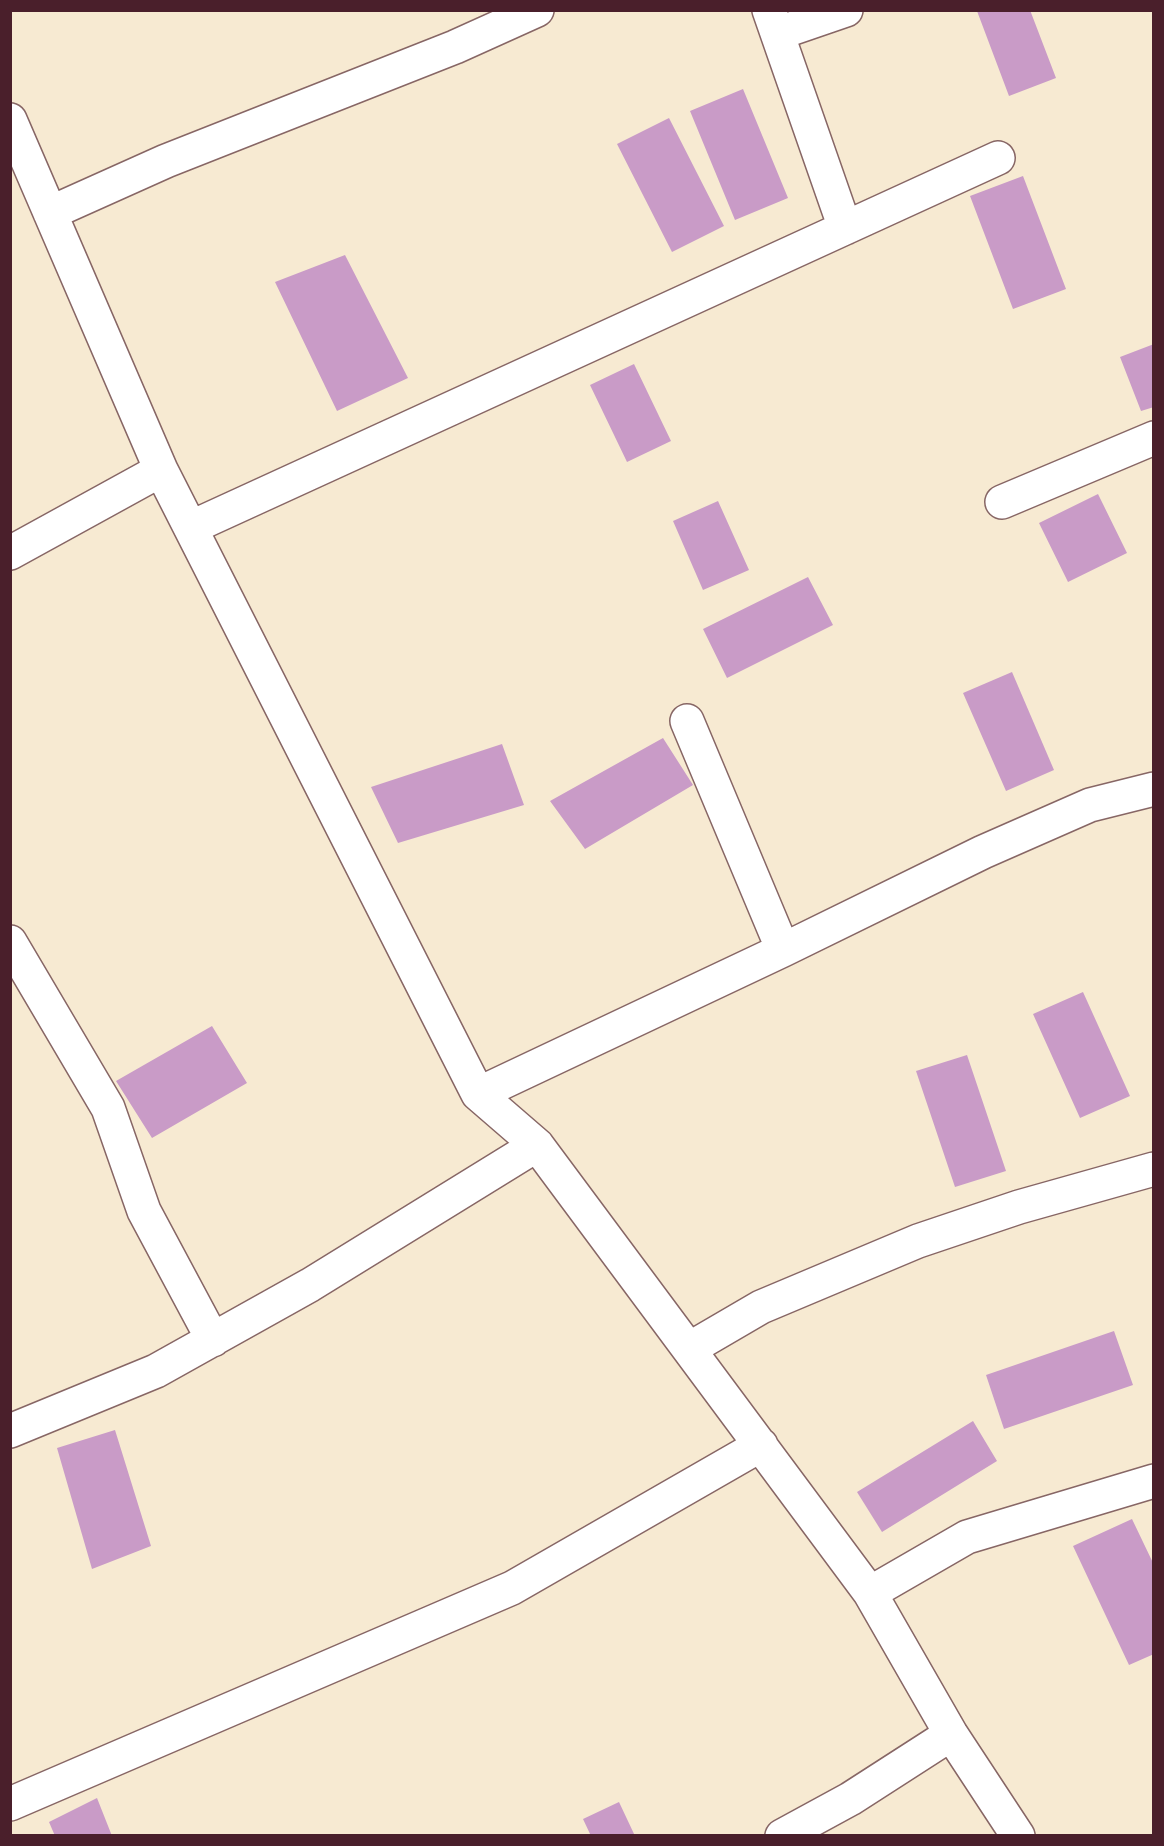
<!DOCTYPE html>
<style>
body{margin:0}
#map{position:relative;width:1164px;height:1846px;overflow:hidden;background:#f7ead2;font-family:Kalam,sans-serif}
canvas{display:block}
.frame{position:absolute;inset:0;border:12px solid #4a1f2b;pointer-events:none}
</style>
<div id="map">
<canvas width="1164" height="1846"></canvas>
<div class="frame"></div>
</div>
<script>
const ctx = document.querySelector('canvas').getContext('2d');
ctx.lineJoin = 'round';
function fill(path, color) { ctx.fillStyle = color; ctx.fill(path, 'evenodd'); }
const shape = rows => new Path2D(rows.map(r => 'M' + r).join(''));
function strokePath(path, color, width, dash) { ctx.strokeStyle = color; ctx.lineWidth = width; ctx.lineCap = dash ? 'butt' : 'round'; ctx.setLineDash(dash || []); ctx.stroke(path); }
const building = shape([
 [979,10,1030,10,1056,78,1009,96,977,11],
 [743,89,788,198,735,220,690,111],
 [669,118,724,226,672,252,617,144],
 [1023,176,1066,289,1013,309,970,196],
 [345,255,408,378,337,411,275,282],
 [1154,344,1154,407,1141,411,1120,357],
 [634,364,671,441,627,462,590,385],
 [1098,494,1127,553,1068,582,1039,523],
 [718,501,749,570,703,590,673,521],
 [808,577,833,625,727,678,703,629],
 [1012,672,1054,770,1006,791,963,693],
 [663,738,693,785,585,849,550,801],
 [502,744,524,805,398,843,371,787],
 [1083,992,1130,1096,1080,1118,1033,1014],
 [212,1026,247,1083,152,1138,116,1081],
 [967,1055,1006,1171,955,1187,916,1071],
 [1114,1331,1133,1385,1004,1429,986,1375],
 [973,1421,997,1461,882,1532,857,1492],
 [115,1430,151,1546,92,1569,57,1448],
 [1132,1519,1154,1565,1154,1654,1129,1665,1073,1546],
 [97,1798,112,1836,55,1836,49,1822],
 [619,1802,635,1836,591,1836,583,1819]
]);
const minor = shape([
 [769,10,845,228],
 [779,33,846,10],
 [10,120,161,470,478,1094,537,1145,870,1593,951,1734,1018,1836],
 [50,213,166,161,455,47,537,10],
 [1002,502,1154,438],
 [192,527,998,158],
 [10,553,161,470],
 [687,721,783,950],
 [10,942,108,1108,144,1211,213,1340],
 [478,1094,783,950,983,852,1090,805,1154,789],
 [689,1349,761,1307,918,1241,1019,1207,1154,1169],
 [10,1431,156,1371,310,1285,537,1145],
 [870,1593,967,1537,1154,1481],
 [10,1804,512,1588,761,1445],
 [782,1836,850,1799,951,1734]
]);
fill(building, '#c99bc7');
strokePath(minor, '#876665', 36);
strokePath(minor, '#fff', 33);
</script>
